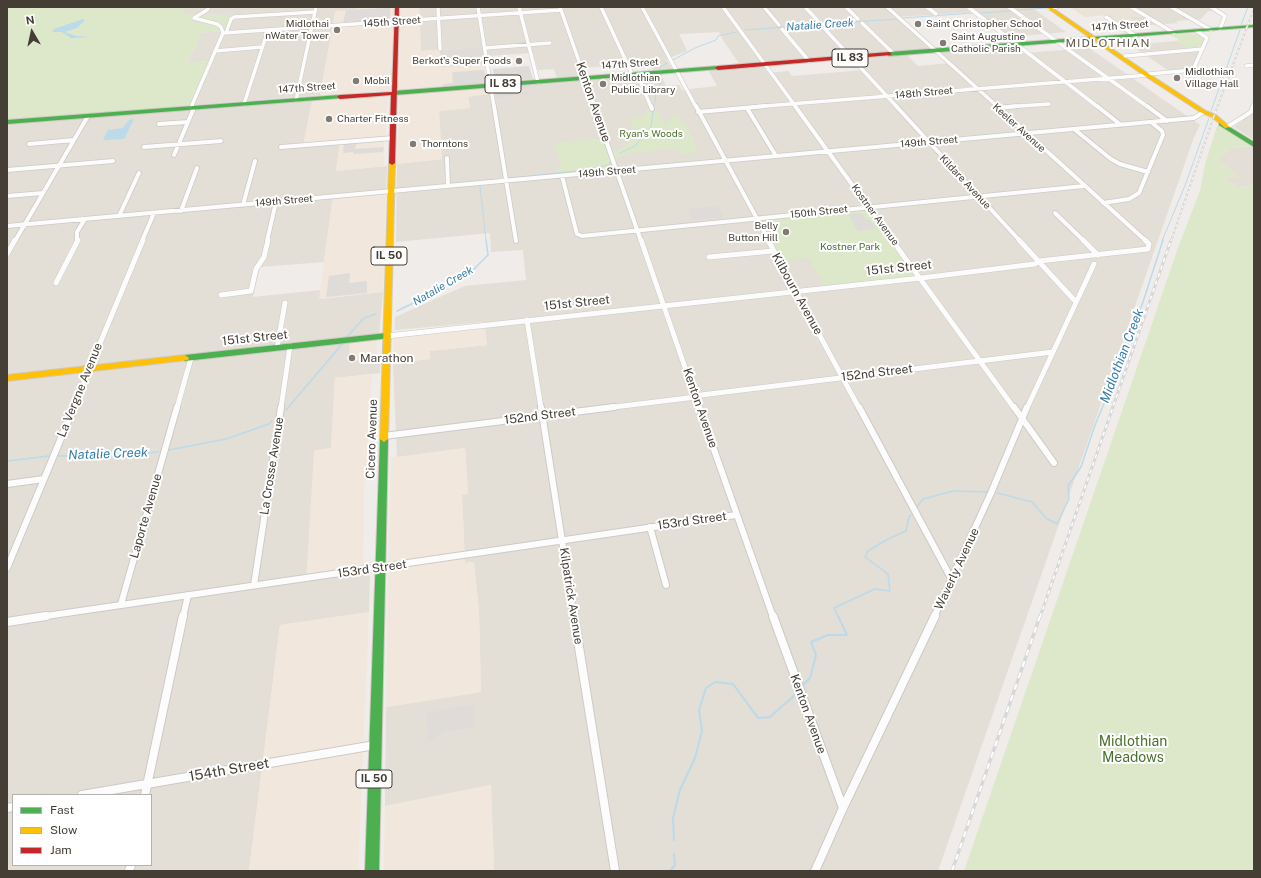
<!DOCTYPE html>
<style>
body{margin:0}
#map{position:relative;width:1261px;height:878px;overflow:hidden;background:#efece9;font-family:"Public Sans",sans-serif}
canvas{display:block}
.frame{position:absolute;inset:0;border:8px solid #443e35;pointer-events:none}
.legend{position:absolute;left:12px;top:794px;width:140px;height:72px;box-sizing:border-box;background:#fff;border:1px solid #b4b2ae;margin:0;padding:5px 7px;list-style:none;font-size:12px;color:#443e35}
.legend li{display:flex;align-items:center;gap:8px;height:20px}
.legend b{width:20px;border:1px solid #b4b2ae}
.north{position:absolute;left:12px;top:12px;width:40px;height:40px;-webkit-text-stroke:3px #fff;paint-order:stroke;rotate:351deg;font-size:11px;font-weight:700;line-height:16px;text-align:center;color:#443e35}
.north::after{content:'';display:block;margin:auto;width:14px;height:18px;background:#443e35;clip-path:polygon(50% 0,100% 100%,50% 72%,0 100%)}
</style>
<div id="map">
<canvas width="1261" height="878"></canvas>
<div class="frame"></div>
<ul class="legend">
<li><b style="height:5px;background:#4caf50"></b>Fast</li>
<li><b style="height:5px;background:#ffc107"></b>Slow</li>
<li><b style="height:5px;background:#c62828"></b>Jam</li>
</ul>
<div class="north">N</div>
</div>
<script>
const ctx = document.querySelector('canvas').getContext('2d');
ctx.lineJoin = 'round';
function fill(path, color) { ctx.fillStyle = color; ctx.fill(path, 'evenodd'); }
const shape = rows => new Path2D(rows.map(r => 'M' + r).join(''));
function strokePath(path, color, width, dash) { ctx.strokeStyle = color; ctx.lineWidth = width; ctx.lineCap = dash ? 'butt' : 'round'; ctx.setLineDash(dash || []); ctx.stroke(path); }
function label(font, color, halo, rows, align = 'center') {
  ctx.font = font + ' "Public Sans",sans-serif'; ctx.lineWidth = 4; ctx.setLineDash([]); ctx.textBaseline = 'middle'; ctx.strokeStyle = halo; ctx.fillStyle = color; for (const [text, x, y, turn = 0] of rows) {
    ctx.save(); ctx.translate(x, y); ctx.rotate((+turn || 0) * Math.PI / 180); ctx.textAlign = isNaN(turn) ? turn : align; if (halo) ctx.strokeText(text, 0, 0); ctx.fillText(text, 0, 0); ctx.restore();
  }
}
const residential = shape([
 [186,7,358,7,357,9,333,27,320,95,190,105,209,61,187,63,201,33,225,31,230,15,184,14,183,12],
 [419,7,1031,7,1066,32,1010,37,978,12,896,17,932,50,740,65,723,40,719,32,679,34,687,51,666,59,673,70,653,71,649,63,580,68,583,77,557,79,554,69,538,70,533,53,488,56,486,47,421,51],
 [1133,7,1209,7,1216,11,1208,11,1201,19,1176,21,1178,23,1140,26,1129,17,1147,16],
 [1177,41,1193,51,1201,51,1192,69,1169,71,1131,45],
 [1003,47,1012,54,1089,48,1200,125,1194,137,938,871,494,871,491,785,385,806,386,707,481,692,479,612,474,562,465,563,462,494,468,493,465,448,397,457,393,363,430,359,430,351,487,345,484,322,395,330,395,317,465,286,526,280,523,250,491,252,490,233,396,242,397,164,442,159,439,111,470,108,468,96,489,94,488,87,660,73,666,86,679,85,682,90,717,86,708,70,763,65,768,73,788,71,792,76,865,70,854,58,906,54,918,66,951,63,938,52],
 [312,101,303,146,340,143,336,171,387,166,386,190,333,195,324,262,260,267,253,297,320,290,320,299,383,292,379,335,350,338,349,361,380,357,380,373,335,378,331,448,306,581,370,572,369,612,280,625,249,871,7,871,7,123],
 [13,795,151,795,151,865,13,865],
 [1253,113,1254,113,1254,140,1234,127],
 [1254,146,1254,186,1236,187,1224,178,1239,177,1218,160,1230,148]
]);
const commercial = shape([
 [358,7,419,7,421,51,440,50,441,67,484,64,486,83,320,95,335,11,357,9],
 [488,87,490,94,468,97,470,108,439,111,442,159,397,164,400,97,406,94],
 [384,96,388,97,385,137,304,143,312,101],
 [384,139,384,166,336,171,340,143],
 [386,190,383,292,319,299,333,195],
 [485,327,487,345,430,351,430,359,393,363,394,337],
 [377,340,376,358,349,362,350,342],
 [372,374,364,495,363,573,306,581,314,450,331,448,335,378],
 [465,448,468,494,462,495,465,563,474,562,479,612,481,692,386,707,391,458],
 [369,612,358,871,249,871,280,625],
 [491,785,494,871,384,871,385,806]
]);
const industrial = shape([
 [483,47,485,64,441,67,440,50]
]);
const education = shape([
 [1126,7,1141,16,1129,18,1140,26,1125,27,1107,15,1085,17,1071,8]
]);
const green = shape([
 [7,7,186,7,183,12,184,14,231,15,225,31,201,33,187,63,209,61,191,104,185,108,7,121],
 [1199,33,1205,37,1201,48,1189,49,1177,41,1179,40,1171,35],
 [647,109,659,110,661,118,666,125,671,120,669,116,674,115,684,121,692,137,698,152,681,154,677,149,626,153,611,163,610,169,555,174,561,165,554,143,601,138,606,151,614,152,621,149,631,140,631,135,633,128,630,117,638,117,646,115],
 [1220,125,1251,146,1230,148,1218,160,1239,177,1224,178,1236,187,1254,186,1254,871,964,871,1179,245,1200,191,1205,164,1217,126],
 [869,207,921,278,825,288,808,258,778,260,756,219]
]);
const parking = shape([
 [390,8,390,20,343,23,346,10],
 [529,66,533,79,495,82,493,69],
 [484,70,486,83,484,84,443,86,443,84,453,83,452,73,454,72],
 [528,84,529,88,500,90,500,94,529,92,530,94,497,97,496,88,498,87],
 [384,140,385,141,356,144,355,149,384,147,383,152,353,154,353,152,343,153,344,143],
 [718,206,723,217,693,220,688,209],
 [862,213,866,219,869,219,876,229,858,231,849,216,851,214],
 [350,273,349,283,367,281,367,293,326,297,329,276],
 [473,705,474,727,444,732,432,741,428,741,427,713]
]);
const water = shape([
 [83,19,85,20,77,28,65,32,76,36,92,37,71,38,62,32,52,32,54,29],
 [134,119,124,139,103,140,108,130,123,128,129,120]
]);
const streamFar2 = shape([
 [1017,10,1046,8],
 [980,13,1010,11],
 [903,18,973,13],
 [1241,25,1248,7],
 [745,30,896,19],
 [673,60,695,48,716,40,718,36,737,32],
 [660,70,660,67,667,63],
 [655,102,656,90,660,84,661,74],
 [1211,111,1240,30],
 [620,153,635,146,651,127,654,104],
 [511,178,575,171,609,165,611,163,609,162],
 [490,180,500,179],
 [480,186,486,241],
 [1162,241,1186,183,1209,118]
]);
const streamFar1 = shape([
 [397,311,432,294,451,279,474,269,488,255,486,240],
 [346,338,364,318,376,314],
 [286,410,343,343],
 [169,450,226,439,269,424,272,421],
 [58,456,109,456,158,452],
 [7,461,49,456],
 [997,493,1032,502,1046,518,1057,524,1069,499,1068,486,1081,467,1095,425,1120,366,1143,302,1163,240],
 [916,508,923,499,953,491,987,492],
 [838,617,834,608,875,589,890,591,888,574,865,557,868,551,888,539,906,531,909,517,911,515]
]);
const stream = shape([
 [803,685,810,678,816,655,811,642,828,635,847,635,838,616],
 [674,840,673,818,680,790,695,758,702,731,699,710,706,688,715,682,733,684,758,718,770,717,796,694],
 [670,871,675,865,674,854]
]);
const streetFar4 = shape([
 [438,7,440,49],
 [478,7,494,107],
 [519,7,538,82],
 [560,7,595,107],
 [601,7,632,74],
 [642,7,696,107],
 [723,7,796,107],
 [764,7,779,25],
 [805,7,819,22],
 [846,7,858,19],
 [887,7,998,107],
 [927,7,936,14],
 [968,7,1098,107],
 [1009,7,1148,107],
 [1131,7,1174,33],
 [1171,7,1211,30],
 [1211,7,1225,16,1220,29],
 [1049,8,1057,7],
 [1106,17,1136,36],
 [194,18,217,24,221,27,223,33],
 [194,18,207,10,209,7],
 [862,23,894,54],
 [822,26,897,107],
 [782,29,809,61],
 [223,33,561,10],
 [226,33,231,19,234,17,315,12],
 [485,48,550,43],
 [215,51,262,47],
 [1125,56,1203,49],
 [1246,66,1254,65],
 [637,74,651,107],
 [1149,74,1193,70,1207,38,1197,31],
 [296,100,316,7],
 [244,104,268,30],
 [192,107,192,105,223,33],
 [753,107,1149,75],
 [1005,107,1049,104],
 [1253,107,1254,103]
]);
const streetFar3 = shape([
 [494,106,516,241],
 [594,106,641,241],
 [651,106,652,109],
 [696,106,769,241],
 [795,106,893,241],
 [896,106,1020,241],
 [997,106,1146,241],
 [1097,106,1121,125],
 [1147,106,1167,121],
 [747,108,776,156],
 [998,108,1018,106],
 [698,112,766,106],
 [159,124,188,122],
 [1227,127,1251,112,1253,106],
 [1074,129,1111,159,1120,164,1148,172],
 [29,144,74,140],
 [144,147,221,141],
 [281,147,393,138],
 [174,155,193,110,192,106],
 [447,158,448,186],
 [7,170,113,161],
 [562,176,577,234,582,236,1084,186],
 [7,196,43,193],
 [1103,203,1129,199,1139,193,1163,135,1162,131,1151,122],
 [243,205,255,161],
 [181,211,197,168],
 [1055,213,1084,241],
 [119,216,139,173],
 [7,226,1194,118,1204,112],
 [15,241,88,116],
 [77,241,77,232,85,219],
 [142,241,154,213],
 [267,241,276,202]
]);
const streetFar2 = shape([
 [641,240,699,408],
 [768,240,859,408],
 [892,240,1014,408],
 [1019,240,1076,302],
 [1083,240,1098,255],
 [7,254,15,240],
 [709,257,773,251],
 [56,283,78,240],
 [221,295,251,291,256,269,264,257,268,240],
 [527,320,541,408],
 [387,336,921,278,1035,264,1039,261,1148,249,1149,244,1145,240],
 [277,348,285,303],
 [701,395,1053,352],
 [73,408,143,240],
 [177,408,191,358],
 [281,408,290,346],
 [606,408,696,397],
 [1027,408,1094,264]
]);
const streetFar1 = shape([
 [541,407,574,617],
 [699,407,773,617],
 [859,407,952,580],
 [1014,407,1054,463],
 [384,436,614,407],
 [7,484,44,479],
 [650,527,666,585],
 [7,568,74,407],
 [254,585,281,407],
 [121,604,177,407],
 [39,617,736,515],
 [183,617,188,595],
 [934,617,991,493,1027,407]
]);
const street = shape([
 [574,616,615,871],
 [773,616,843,808],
 [7,622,46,616],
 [82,795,375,745],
 [145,795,183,616],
 [7,808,13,807],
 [129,871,131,865],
 [815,871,843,808,935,616]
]);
const fast = shape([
 [1254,25,1254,27,889,56,886,54,889,52,1254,25],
 [718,66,720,67,720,69,394,95,391,93,394,91,718,66],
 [340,95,343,97,342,98,7,124,7,120,340,95],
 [1219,123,1223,123,1254,142,1254,147,1219,125,1219,123],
 [387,333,391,336,390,338,185,361,181,358,185,355,387,333],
 [384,436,388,439,379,871,365,871,380,439,384,436]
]);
const slow = shape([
 [1046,7,1051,7,1146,72,1206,111,1216,115,1230,127,1225,128,1212,117,1202,113,1142,74,1046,7],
 [392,161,395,163,388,439,384,442,380,439,389,163,392,161],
 [185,355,189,358,188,360,7,381,7,375,185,355]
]);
const jam = shape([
 [395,7,399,7,395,163,392,165,389,163,391,95,340,99,337,97,340,95,392,92,395,7],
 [889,52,891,53,891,55,718,70,715,68,718,66,889,52]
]);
const railFar2 = shape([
 [1171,241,1214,116,1254,8]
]);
const railFar1 = shape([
 [1040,617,1171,240]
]);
const rail = shape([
 [952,871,1040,616]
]);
const markers = [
 [918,24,4,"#807b74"],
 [337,30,4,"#807b74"],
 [943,43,4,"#807b74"],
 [519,61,4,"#807b74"],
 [1177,78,4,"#807b74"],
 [356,81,4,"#807b74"],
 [603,84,4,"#807b74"],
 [329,119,4,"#807b74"],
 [413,144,4,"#807b74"],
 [786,232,4,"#807b74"],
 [352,358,4,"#807b74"]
];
const farStreetnames = [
 ["145th Street",392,22,-4],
 ["147th Street",1120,26,-4],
 ["147th Street",630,64,-4],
 ["147th Street",307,88,-4],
 ["148th Street",924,93,-5],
 ["Keeler Avenue",1019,128,42],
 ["149th Street",929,142,-5],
 ["149th Street",607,172,-5],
 ["Kildare Avenue",965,182,47],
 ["149th Street",284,201,-5],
 ["150th Street",819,212,-6],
 ["Kostner Avenue",875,215,54]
];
const farPoinames = [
 ["Midlothai",329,24,"right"],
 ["nWater Tower",329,36,"right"],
 ["Saint Christopher School",926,24],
 ["Saint Augustine",951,37],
 ["Catholic Parish",951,49],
 ["Berkot's Super Foods",511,61,"right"],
 ["Midlothian",1185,72],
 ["Village Hall",1185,84],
 ["Midlothian",611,78],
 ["Public Library",611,90],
 ["Mobil",364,81],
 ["Charter Fitness",337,119],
 ["Thorntons",421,144],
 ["Belly",778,226,"right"],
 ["Button Hill",778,238,"right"]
];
const farParknames = [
 ["Ryan's Woods",651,134],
 ["Kostner Park",850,247]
];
const farWaternames = [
 ["Natalie Creek",820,25,-4],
 ["Natalie Creek",443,286,-30]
];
const shields = [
 [850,58,36],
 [503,84,36],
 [389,256,36],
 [374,779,36]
];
const shieldNames = [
 ["IL 83",850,58],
 ["IL 83",503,84],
 ["IL 50",389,256],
 ["IL 50",374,779]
];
const farQuarternames = [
 ["MIDLOTHIAN",1108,43]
];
const streetNames = [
 ["Kenton Avenue",593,102,71],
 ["151st Street",899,268,-6],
 ["Kilbourn Avenue",797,294,61],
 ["151st Street",577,303,-6],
 ["151st Street",255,338,-6],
 ["152nd Street",877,373,-7],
 ["La Vergne Avenue",80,390,-68],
 ["Kenton Avenue",700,408,71],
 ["152nd Street",540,416,-7],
 ["Cicero Avenue",372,439,-88],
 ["La Crosse Avenue",272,466,-81],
 ["Laporte Avenue",146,516,-74],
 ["153rd Street",692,521,-8],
 ["153rd Street",372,569,-8],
 ["Waverly Avenue",957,569,-65],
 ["Kilpatrick Avenue",571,596,81],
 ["Kenton Avenue",808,714,70]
];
const poiNames = [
 ["Marathon",360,358]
];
const waterNames = [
 ["Midlothian Creek",1122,356,-69],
 ["Natalie Creek",108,454,-2]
];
const nearParknames = [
 ["Midlothian",1133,742],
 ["Meadows",1133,758]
];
const nearStreetnames = [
 ["154th Street",229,770,-10]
];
fill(residential, '#e3ded6');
fill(commercial, '#f1e7dc');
fill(industrial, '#e0dcd8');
fill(education, '#e9e3d8');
fill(green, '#dde8ca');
fill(parking, '#dedbd9');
fill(water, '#bbdaea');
strokePath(streamFar2, '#bbdaea', 1);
strokePath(streamFar1, '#bbdaea', 1.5);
strokePath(stream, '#bbdaea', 2);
strokePath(streetFar4, '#cdcac6', 4.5);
strokePath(streetFar3, '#cdcac6', 5.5);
strokePath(streetFar2, '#cdcac6', 6);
strokePath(streetFar1, '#cdcac6', 8);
strokePath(street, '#cdcac6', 10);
strokePath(fast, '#cec9c0', 2);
strokePath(slow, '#cec9c0', 2);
strokePath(jam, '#cec9c0', 2);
strokePath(streetFar4, '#fdfcfc', 3.5);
strokePath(streetFar3, '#fdfcfc', 4);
strokePath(streetFar2, '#fdfcfc', 5);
strokePath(streetFar1, '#fdfcfc', 6);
strokePath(street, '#fdfcfc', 8);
fill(fast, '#4caf50');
fill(slow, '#ffc107');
fill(jam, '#c62828');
strokePath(railFar2, '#d9d8d8', 2);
strokePath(railFar1, '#d9d8d8', 3);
strokePath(rail, '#d9d8d8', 3.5);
strokePath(railFar2, '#fff', 1, [2.5]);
strokePath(railFar1, '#fff', 1.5, [4]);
strokePath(rail, '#fff', 2, [6]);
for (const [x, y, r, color] of markers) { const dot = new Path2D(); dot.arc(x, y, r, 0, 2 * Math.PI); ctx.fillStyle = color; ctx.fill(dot); strokePath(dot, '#fff', 1.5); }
label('10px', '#443e35', '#fff', farStreetnames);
label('10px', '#443e35', '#fff', farPoinames, 'left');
label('10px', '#4a722d', '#fff', farParknames);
label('italic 11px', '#367da9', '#fff', farWaternames);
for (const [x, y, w] of shields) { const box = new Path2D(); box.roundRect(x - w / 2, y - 9, w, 18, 3); ctx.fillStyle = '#fff'; ctx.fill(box); strokePath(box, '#443e35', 1); }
label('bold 11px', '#443e35', null, shieldNames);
ctx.letterSpacing = '1px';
label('12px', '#665b4d', '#fff', farQuarternames);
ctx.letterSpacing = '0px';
label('12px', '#443e35', '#fff', streetNames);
label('12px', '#443e35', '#fff', poiNames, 'left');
label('italic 13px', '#367da9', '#fff', waterNames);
label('14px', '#4a722d', '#fff', nearParknames);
label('14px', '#443e35', '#fff', nearStreetnames);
</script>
